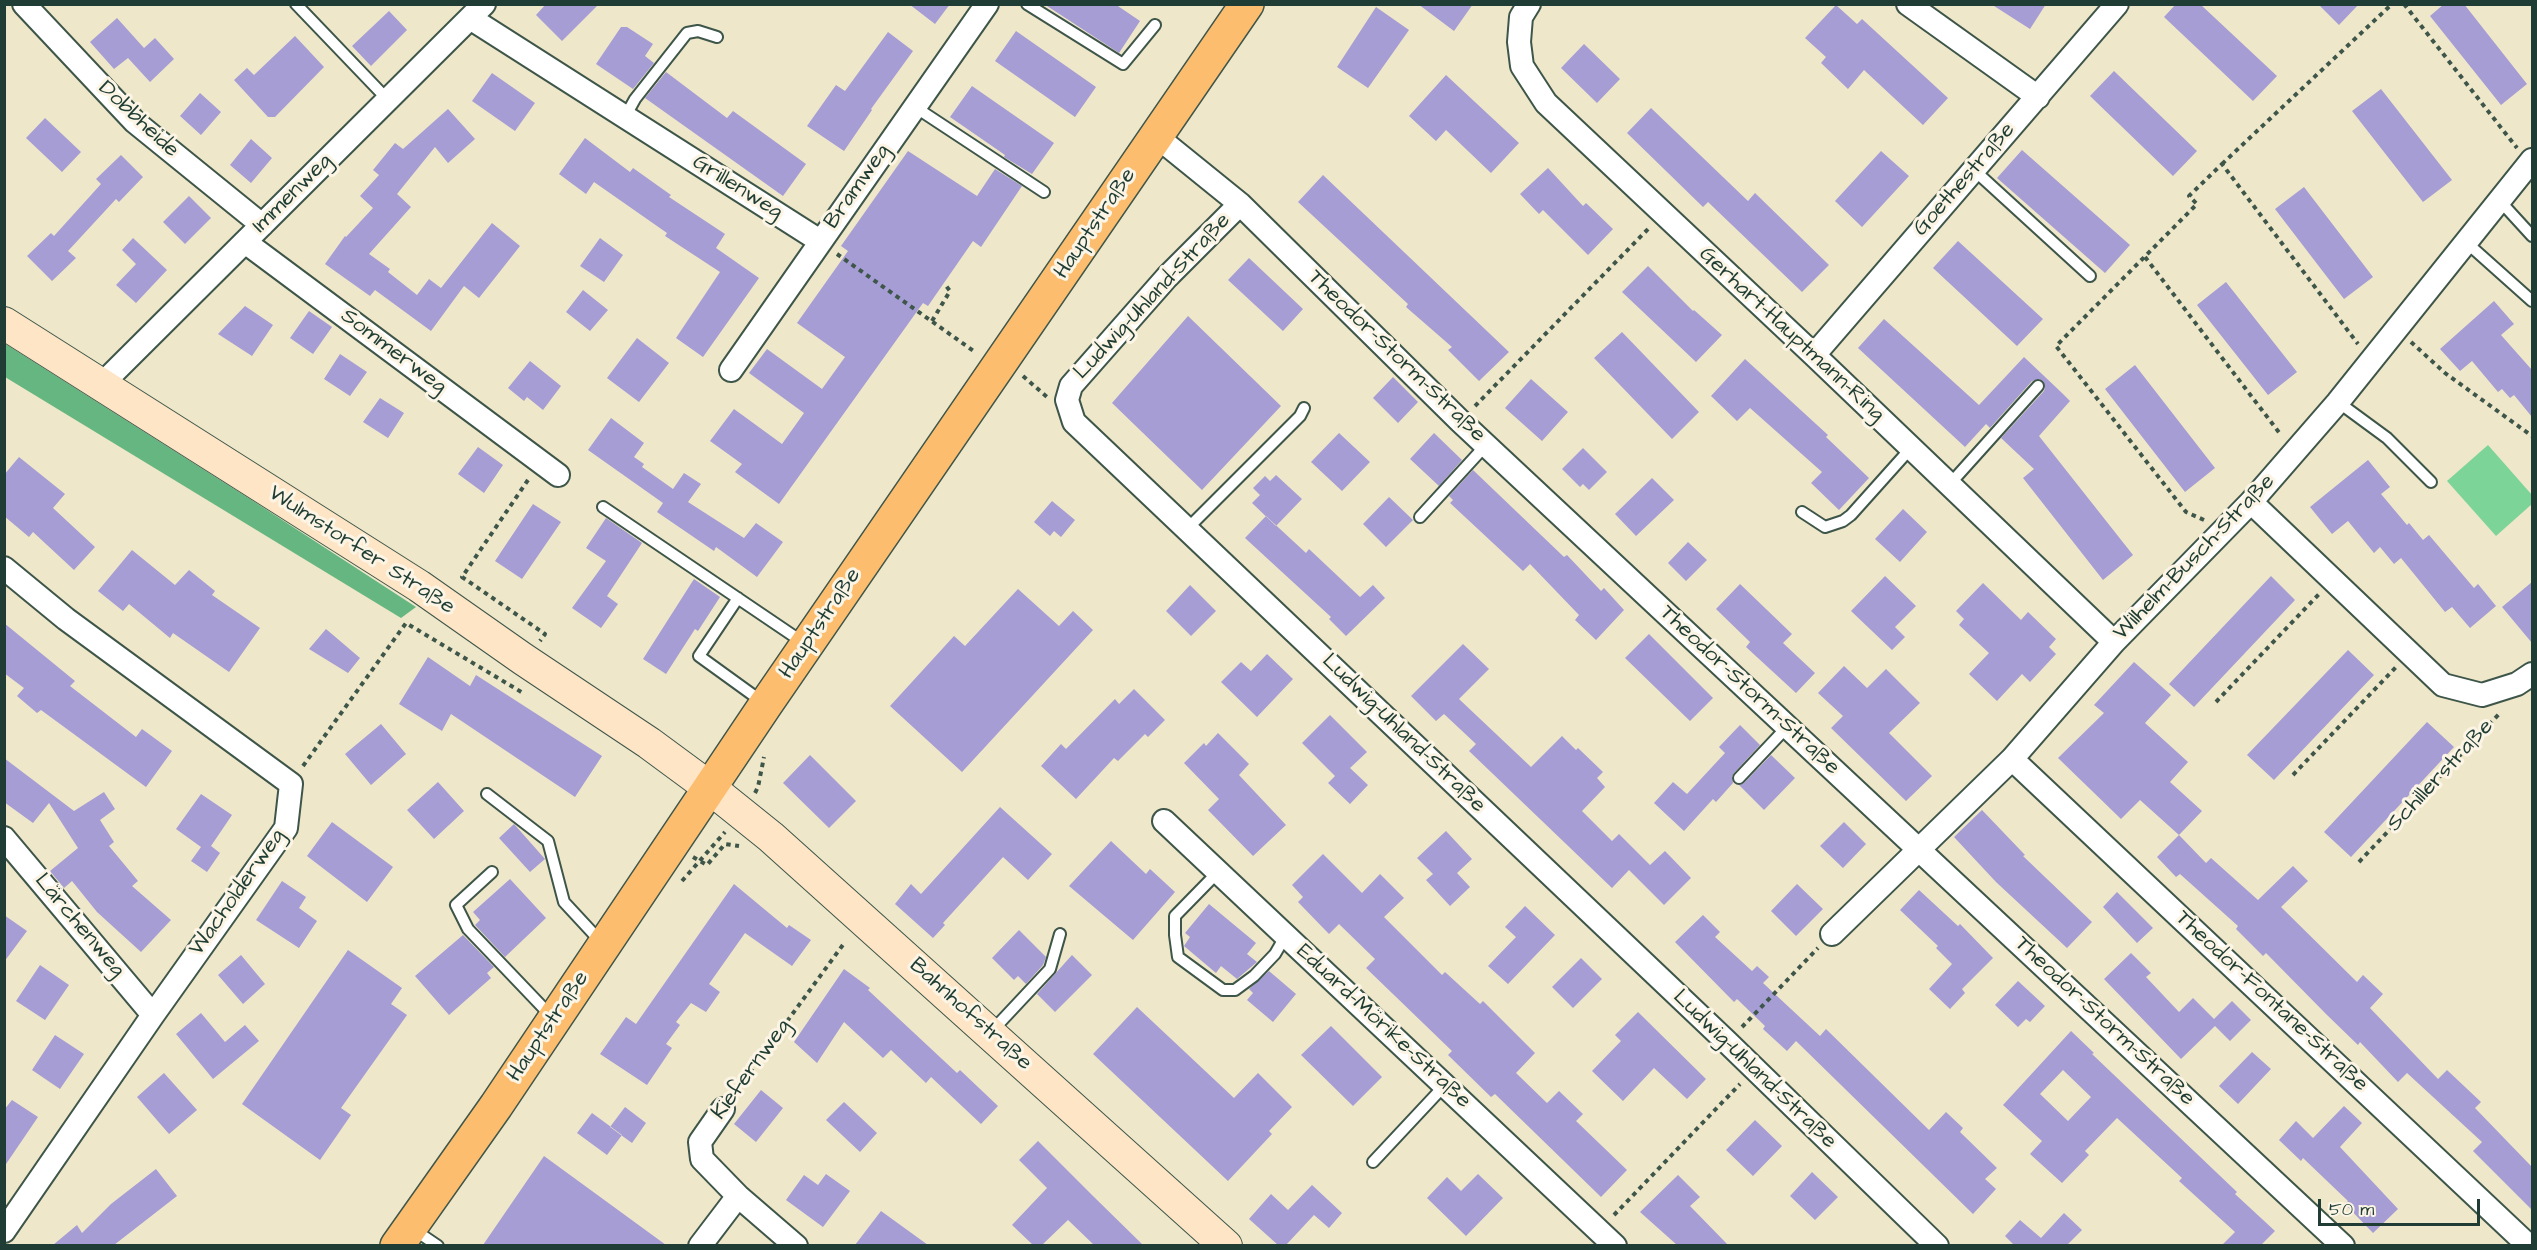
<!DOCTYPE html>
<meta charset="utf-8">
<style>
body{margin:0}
#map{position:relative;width:2537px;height:1250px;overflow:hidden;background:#efe7c9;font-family:"Architects Daughter",sans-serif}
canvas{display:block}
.frame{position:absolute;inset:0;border:6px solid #1f3d34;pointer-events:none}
.scale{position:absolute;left:2318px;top:1199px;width:162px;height:27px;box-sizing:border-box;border:3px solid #1f3d34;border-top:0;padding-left:8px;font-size:18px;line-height:21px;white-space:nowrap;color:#1f3d34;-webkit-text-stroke:4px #fcf5e5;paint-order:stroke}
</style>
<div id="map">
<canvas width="2537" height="1250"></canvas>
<div class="frame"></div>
<div class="scale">50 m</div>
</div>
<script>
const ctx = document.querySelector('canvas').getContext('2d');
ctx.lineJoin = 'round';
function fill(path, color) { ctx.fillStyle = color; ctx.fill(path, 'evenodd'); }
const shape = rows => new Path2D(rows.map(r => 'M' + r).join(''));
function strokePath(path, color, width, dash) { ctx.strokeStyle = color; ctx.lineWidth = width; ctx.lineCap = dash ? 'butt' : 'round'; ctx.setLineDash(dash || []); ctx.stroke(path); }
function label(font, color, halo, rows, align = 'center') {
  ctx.font = font + ' "Architects Daughter",sans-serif'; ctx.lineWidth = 6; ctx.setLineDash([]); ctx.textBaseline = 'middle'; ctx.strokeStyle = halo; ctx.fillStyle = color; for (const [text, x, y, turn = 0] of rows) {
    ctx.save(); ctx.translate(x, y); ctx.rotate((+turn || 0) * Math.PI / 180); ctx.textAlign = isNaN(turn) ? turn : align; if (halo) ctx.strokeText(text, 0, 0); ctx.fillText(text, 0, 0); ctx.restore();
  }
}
const green = shape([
 [2488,445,2532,495,2532,504,2496,536,2447,481]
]);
const forest = shape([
 [4,343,250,499,416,607,401,618,5,377]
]);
const building = shape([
 [546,4,599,4,562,41,536,15],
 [909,4,950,4,935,24],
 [1044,4,1115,4,1140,21,1119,53],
 [1418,4,1473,4,1454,31],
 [1991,4,2046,4,2030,29],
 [2176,4,2200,4,2277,76,2253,101,2164,17],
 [2318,4,2359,4,2339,25],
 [2444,4,2464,4,2527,84,2501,105,2430,16],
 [1836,5,1857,24,1862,19,1948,98,1923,125,1864,70,1848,89,1821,63,1826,57,1805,38],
 [1376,7,1409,30,1368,88,1337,67],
 [389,11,407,30,371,66,352,46],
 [117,18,144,48,155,38,174,59,150,82,128,58,114,69,90,42],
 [621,27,627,27,653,44,645,56,654,63,633,89,596,64],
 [1016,31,1096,87,1075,117,995,61],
 [888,32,913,51,871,109,872,110,844,151,807,126,836,85,845,91],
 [295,36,324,67,275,117,268,117,234,80,247,68,254,75],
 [1584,44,1620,79,1597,103,1561,68],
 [2114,71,2197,151,2173,176,2090,96],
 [666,72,727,118,733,111,806,164,783,196,645,98],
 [492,73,535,103,515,131,472,101],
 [1446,75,1519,143,1491,173,1446,130,1436,141,1409,116],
 [972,86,1054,143,1032,174,1004,157,1005,155,950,117],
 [2381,89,2452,180,2423,202,2352,111],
 [200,93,221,112,201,135,180,116],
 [1651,108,1748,201,1755,193,1829,265,1802,292,1708,202,1703,207,1627,133],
 [448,109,475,139,448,163,435,147,397,194,411,207,369,254,390,269,388,272,417,295,429,279,441,288,492,223,520,246,479,298,464,286,431,331,375,290,370,296,325,264,345,236,346,237,373,208,360,196,379,175,373,170,395,143,403,149],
 [45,118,81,152,62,172,26,138],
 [585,138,630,172,633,168,671,195,669,197,725,234,716,248,759,278,703,357,676,338,720,272,665,236,667,233,594,182,586,194,559,174],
 [251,139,272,158,251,183,230,165],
 [2022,150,2130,245,2105,273,1997,178],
 [908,151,977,196,995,169,1022,186,981,247,973,241,928,306,923,303,779,504,735,472,742,464,710,441,734,409,782,444,804,413,749,373,767,349,822,389,845,357,797,323,848,251,841,246],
 [1881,151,1909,176,1862,227,1835,201],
 [121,155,143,177,119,202,116,199,68,251,76,258,52,281,27,256,51,233,54,236,101,184,96,179],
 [1548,168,1583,206,1586,203,1613,229,1588,255,1543,210,1539,214,1520,194],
 [1323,175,1509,352,1479,381,1448,350,1452,347,1406,307,1408,304,1298,202],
 [2304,187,2373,277,2344,299,2275,209],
 [189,196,211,218,185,244,163,222],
 [133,238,167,270,136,303,116,285,136,264,122,250],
 [600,238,623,255,604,282,580,266],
 [1958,241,2043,319,2017,346,1933,268],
 [1249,258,1303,309,1283,331,1228,280],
 [1648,266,1693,311,1694,310,1722,335,1696,362,1622,292],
 [2226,282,2297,372,2268,395,2197,305],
 [583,290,608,310,590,331,566,312],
 [2494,301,2514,324,2501,335,2532,370,2532,417,2514,395,2510,398,2502,389,2498,392,2472,361,2460,371,2440,349],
 [245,306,273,325,252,356,218,334],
 [309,311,332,327,313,354,290,338],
 [1188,316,1281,406,1202,490,1112,403],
 [1884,319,1979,405,2024,357,2062,393,2070,401,2039,436,2133,555,2103,580,2023,478,2034,469,2001,438,2044,391,2045,387,2043,381,2039,379,2032,381,1990,428,1986,424,1965,447,1858,348],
 [1622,332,1699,412,1672,439,1594,358],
 [637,338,669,363,639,402,607,378],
 [340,354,367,372,350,396,324,379],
 [1745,359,1828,435,1826,437,1869,478,1839,510,1811,483,1822,472,1750,408,1737,421,1711,396],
 [530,361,561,386,543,410,527,397,524,401,508,388],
 [2135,365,2215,468,2185,492,2105,389],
 [1393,377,1418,402,1398,423,1373,398],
 [1531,379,1568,412,1542,441,1505,408],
 [380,398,404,413,388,438,363,422],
 [611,418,644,443,634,457,644,464,642,467,673,489,684,473,701,484,688,502,744,538,756,523,783,542,757,577,716,547,714,551,657,512,663,503,588,450],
 [1339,433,1370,462,1342,491,1311,462],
 [1434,433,1462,460,1439,486,1410,459],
 [478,447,503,465,484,493,458,474],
 [1583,448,1607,472,1589,490,1583,484,1580,487,1562,469],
 [19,457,65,494,53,508,95,547,74,570,33,532,29,537,4,516,4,475],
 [2368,460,2390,487,2381,494,2407,525,2409,523,2423,540,2429,535,2474,588,2478,584,2496,606,2470,628,2452,607,2445,612,2401,558,2394,564,2380,547,2374,553,2348,521,2332,534,2310,507],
 [1473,470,1564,557,1567,555,1601,591,1604,588,1624,610,1596,640,1575,620,1579,615,1530,564,1523,571,1450,503,1453,500,1449,496],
 [1276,475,1302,499,1276,526,1252,503,1260,495,1253,488,1265,476,1270,481],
 [1652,478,1674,500,1636,536,1615,514],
 [1389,497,1413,520,1386,547,1363,524],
 [1052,501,1075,520,1061,537,1054,531,1050,536,1034,522],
 [533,504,561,522,522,579,495,561],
 [1903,509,1927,532,1900,562,1875,539],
 [1266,516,1306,553,1309,549,1360,597,1373,585,1385,598,1346,636,1329,619,1331,617,1245,538],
 [606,518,642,543,607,596,618,604,601,628,572,608,606,561,586,548],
 [1688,542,1707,560,1686,581,1668,563],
 [132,550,175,585,189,570,215,591,212,595,260,628,229,672,173,633,170,638,129,604,123,611,98,591],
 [1885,576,1916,606,1895,627,1905,637,1892,650,1851,611],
 [2271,576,2295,600,2194,707,2169,684],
 [694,579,720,597,698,631,695,629,666,674,643,659],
 [2532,582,2532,643,2502,607],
 [1983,583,2021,620,2028,612,2056,639,2049,647,2056,654,2030,682,2022,674,1997,701,1969,674,1989,653,1959,625,1964,619,1956,611],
 [1740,584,1792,634,1783,643,1815,673,1796,693,1746,647,1750,642,1716,609],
 [1190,585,1216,611,1191,636,1166,611],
 [1018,589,1059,626,1073,611,1093,630,962,772,890,706,954,636,965,646],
 [4,623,75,681,70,686,136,737,142,729,172,751,146,787,41,710,37,713,17,696,24,688,4,673],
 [326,629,360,658,348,673,309,649],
 [1649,634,1713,698,1690,721,1625,658],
 [1463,644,1489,669,1459,699,1531,767,1562,736,1576,750,1578,748,1603,772,1597,778,1605,787,1582,811,1612,841,1619,834,1650,865,1665,851,1691,878,1664,905,1629,870,1612,888,1469,751,1476,744,1444,714,1436,721,1411,696],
 [2348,650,2374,675,2274,780,2247,755],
 [1267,654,1293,679,1257,717,1221,682,1241,662,1251,671],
 [428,657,470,686,476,675,602,756,575,797,451,714,442,731,399,704],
 [2134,662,2171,695,2145,723,2188,762,2170,782,2202,811,2179,835,2140,800,2121,819,2058,758,2104,713,2094,705],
 [1844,666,1867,688,1886,669,1920,703,1889,733,1932,776,1906,801,1831,728,1843,716,1818,693],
 [1134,689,1165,720,1148,737,1145,734,1118,761,1114,758,1076,799,1041,766,1061,744,1066,749,1115,699,1119,704],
 [1330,715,1367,752,1350,768,1368,785,1350,804,1328,783,1335,776,1302,743],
 [2427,722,2454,747,2351,857,2324,832],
 [381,724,406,754,371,785,345,754],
 [1740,725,1760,745,1734,773,1732,777,1733,783,1716,802,1713,799,1684,831,1654,803,1673,782,1687,794,1725,753,1719,747],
 [1218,733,1249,764,1239,775,1286,825,1253,856,1208,810,1219,799,1184,763,1204,743,1206,746],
 [810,755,856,801,829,828,783,783],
 [1771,755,1795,778,1764,810,1739,785,1744,783],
 [4,758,74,811,104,792,115,809,100,820,114,842,109,846,138,881,132,886,171,920,141,952,97,912,72,881,64,888,50,871,78,848,49,803,33,823,4,802],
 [438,782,464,811,434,839,407,810],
 [201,794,232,815,211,846,220,853,207,872,191,861,201,847,176,829],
 [1000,807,1052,854,1028,880,1003,857,943,923,945,925,933,938,895,904,911,884,921,894],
 [1982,810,2025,855,2023,856,2092,922,2067,948,1996,882,1954,837],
 [332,822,393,867,367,902,307,856],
 [1844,822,1866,844,1843,868,1820,846],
 [514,824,545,859,530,872,499,838],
 [1446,831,1472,859,1457,873,1470,887,1450,906,1426,880,1433,874,1417,858],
 [2179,835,2206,863,2211,858,2258,900,2293,866,2308,881,2281,907,2357,982,2363,975,2383,994,2370,1008,2438,1079,2447,1070,2481,1102,2475,1108,2532,1167,2532,1210,2473,1151,2482,1142,2407,1073,2398,1082,2360,1042,2358,1045,2326,1014,2266,953,2263,956,2236,929,2238,926,2180,874,2176,877,2157,857],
 [1111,841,1146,874,1150,869,1175,892,1133,940,1069,886],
 [1323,854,1362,893,1380,874,1404,898,1384,917,1442,975,1445,972,1480,1004,1483,1001,1535,1053,1516,1073,1547,1103,1559,1091,1583,1114,1576,1121,1627,1170,1601,1197,1495,1094,1491,1097,1448,1055,1452,1051,1366,968,1375,959,1339,924,1329,934,1298,902,1303,897,1292,885],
 [510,879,546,918,505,957,475,925,480,920,473,912],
 [282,881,306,897,299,908,317,921,299,948,256,920],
 [734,884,787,928,789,925,811,940,792,966,745,933,709,984,720,992,706,1012,691,1003,676,1022,680,1025,666,1044,672,1048,647,1085,600,1054,626,1017,636,1024],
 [1797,884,1823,909,1796,936,1771,911],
 [1919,890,1958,926,1960,924,1993,958,1962,989,1965,993,1950,1009,1929,989,1952,964,1936,948,1938,946,1900,910],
 [2117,892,2153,928,2137,943,2103,907],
 [1209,904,1256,943,1247,954,1257,962,1237,979,1221,966,1216,973,1184,946,1190,937,1185,933],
 [1525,906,1555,935,1508,984,1488,966,1516,937,1505,927],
 [4,915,27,931,4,962],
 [1703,915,1720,932,1715,937,1752,971,1757,966,1769,977,1763,983,1820,1036,1826,1029,1929,1130,1946,1112,1963,1128,1960,1132,1997,1168,1985,1179,1996,1189,1973,1214,1796,1041,1787,1051,1763,1029,1765,1026,1737,999,1734,1002,1675,942],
 [1019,930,1046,957,1043,965,1026,984,1018,976,1014,980,992,958],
 [463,935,494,967,487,973,491,978,449,1015,415,976],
 [348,950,402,988,391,1004,407,1015,341,1108,351,1115,320,1160,242,1104],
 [2131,953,2151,973,2146,977,2179,1012,2193,998,2214,1019,2232,1001,2251,1020,2230,1041,2215,1026,2181,1059,2104,979],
 [241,955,265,984,243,1004,218,975],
 [1072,955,1092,975,1055,1012,1037,994],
 [1581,958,1602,979,1573,1008,1552,987],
 [40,965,69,985,45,1020,16,1001],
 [844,969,870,988,868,990,957,1073,960,1070,998,1106,981,1124,931,1077,926,1083,891,1050,883,1058,844,1022,817,1063,794,1042],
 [1269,971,1296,994,1273,1022,1247,1000,1253,993,1249,989],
 [2018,981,2045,1006,2030,1022,2026,1019,2018,1027,1995,1005],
 [1137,1007,1234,1098,1258,1073,1292,1107,1269,1131,1272,1134,1228,1181,1093,1054],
 [1638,1012,1706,1079,1687,1099,1654,1068,1623,1101,1592,1071,1621,1041,1615,1035],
 [201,1013,225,1042,245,1025,259,1041,213,1079,176,1034],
 [1331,1026,1382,1077,1353,1106,1301,1055],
 [2071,1031,2094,1053,2092,1054,2237,1192,2235,1194,2275,1231,2261,1245,2222,1245,2235,1232,2179,1181,2182,1178,2117,1118,2085,1151,2089,1155,2062,1183,2030,1154,2042,1141,2003,1105],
 [2063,1070,2091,1097,2068,1121,2040,1094],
 [55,1035,84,1054,60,1089,32,1070],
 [2252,1052,2271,1069,2238,1104,2219,1086],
 [164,1073,197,1110,169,1134,137,1097],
 [761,1090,783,1108,756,1142,734,1124],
 [12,1100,38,1117,4,1167,4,1110],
 [844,1102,877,1133,860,1152,826,1120],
 [2344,1106,2362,1123,2340,1147,2398,1209,2373,1233,2345,1204,2348,1201,2303,1158,2301,1161,2279,1140,2296,1121,2313,1138],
 [625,1107,646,1123,632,1143,610,1127],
 [592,1113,622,1135,607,1155,577,1133],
 [1755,1120,1782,1146,1753,1176,1726,1150],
 [1038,1141,1093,1196,1143,1245,1094,1245,1068,1220,1042,1245,1033,1245,1012,1225,1047,1188,1019,1160],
 [544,1156,666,1245,483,1245],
 [156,1169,177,1196,114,1245,53,1245,77,1225,82,1233,111,1204],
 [1812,1172,1838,1197,1815,1220,1790,1196],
 [826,1174,850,1191,823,1227,786,1200,804,1175,818,1185],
 [1478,1174,1503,1198,1466,1236,1427,1198,1447,1177,1461,1191],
 [1678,1175,1700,1197,1690,1206,1728,1245,1677,1245,1640,1212],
 [1312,1185,1342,1213,1329,1228,1314,1215,1286,1245,1278,1245,1249,1219,1271,1194,1288,1210],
 [881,1211,928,1245,855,1245],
 [2064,1213,2082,1230,2067,1245,2014,1245,2005,1236,2020,1220,2041,1238]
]);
const path = shape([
 [2404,4,2517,148],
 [2222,164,2392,4],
 [837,254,975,352],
 [2145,257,2281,435],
 [932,321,950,291,944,283],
 [2411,342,2445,373,2532,436],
 [1023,376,1047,397],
 [1475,406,1650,227],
 [528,480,462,577,545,634,540,641],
 [2204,520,2186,512,2056,346,2197,204,2189,196,2222,164,2358,344],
 [2216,702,2319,594],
 [303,766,406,623,523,693],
 [2293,775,2396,667],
 [755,793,758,787,764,757],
 [693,857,707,865,725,844,739,846],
 [2359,862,2501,712],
 [682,881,725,832],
 [1742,1027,1818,948],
 [734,1094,845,942],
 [1614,1215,1740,1084]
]);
const lane = shape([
 [296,4,388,100],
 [1027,4,1123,64,1155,25],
 [915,107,1044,192],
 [625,117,635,99,687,33,698,31,717,37],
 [1974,170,2090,276],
 [2500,201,2532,236],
 [2467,243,2532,301],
 [2338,402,2387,438,2431,482],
 [1949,485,2038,386],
 [603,507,804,643],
 [1802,512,1825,527,1843,521,1851,515,1911,448],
 [1420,517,1486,445],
 [1187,529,1300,416,1304,408],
 [738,598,699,656,764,703],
 [1739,778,1788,726],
 [487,794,548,841,564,902,602,943],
 [492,872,456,905,468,929,552,1017],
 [1218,872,1175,916,1175,935,1178,957,1223,990,1235,990,1254,976,1275,954,1286,935],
 [991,1032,1050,969,1060,934],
 [1373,1162,1445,1085],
 [413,1229,438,1246]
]);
const street = shape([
 [24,4,135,122,262,225],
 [1529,4,1521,17,1519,42,1522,66,1546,103,1814,355,2114,642],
 [1908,4,2038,97],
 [470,18,820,241],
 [1156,136,1240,204,1460,421,2343,1246],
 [1240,204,1167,277,1071,386,1067,400,1074,422,1727,1042,1937,1246],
 [245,242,558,475],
 [1814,355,2117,4],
 [731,370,987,4],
 [101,385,484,4],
 [2251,502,2443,685,2482,695,2517,684,2532,674],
 [4,568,66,619,291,784,286,828,153,1015,4,1231],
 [2012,759,2529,1246],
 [1164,821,1615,1246],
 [4,838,153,1015],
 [1832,934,2012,759,2114,642,2251,502,2338,402,2532,160],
 [723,1109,700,1142,702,1159,738,1196],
 [700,1246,738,1196,796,1246]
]);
const secondary = shape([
 [4,323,419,586,523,659,649,743,710,788,771,837,1226,1246]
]);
const primary = shape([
 [397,1246,496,1106,766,704,1247,4]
]);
const streetNames = [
 ["Dobbheide",138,120,43],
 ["Goethestraße",1965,180,-49],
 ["Bramweg",858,187,-55],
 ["Grillenweg",737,188,32],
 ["Immenweg",293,194,-45],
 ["Hauptstraße",1096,224,-56],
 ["Ludwig-Uhland-Straße",1153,297,-47],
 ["Gerhart-Hauptmann-Ring",1791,335,43],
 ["Sommerweg",393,352,37],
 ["Theodor-Storm-Straße",1396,357,44],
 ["Wulmstorfer Straße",361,551,33],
 ["Wilhelm-Busch-Straße",2195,558,-46],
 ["Hauptstraße",821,624,-56],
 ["Theodor-Storm-Straße",1749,691,43],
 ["Ludwig-Uhland-Straße",1403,734,44],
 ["Schillerstraße",2441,776,-47],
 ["Wacholderweg",238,893,-55],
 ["Lärchenweg",79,926,50],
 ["Theodor-Fontane-Straße",2271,1002,43],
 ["Bahnhofstraße",970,1015,42],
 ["Theodor-Storm-Straße",2104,1022,43],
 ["Hauptstraße",549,1027,-56],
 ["Eduard-Mörike-Straße",1383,1027,43],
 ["Kiefernweg",752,1070,-54],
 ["Ludwig-Uhland-Straße",1754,1070,44]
];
fill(green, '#7cd499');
fill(forest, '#65b681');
fill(building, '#a59dd4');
strokePath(lane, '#3e564a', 14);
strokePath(street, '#3e564a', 26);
strokePath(secondary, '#3e564a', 34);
strokePath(primary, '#3e564a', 36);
strokePath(path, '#3e564a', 4, [4.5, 4.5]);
strokePath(lane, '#fff', 10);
strokePath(street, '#fff', 22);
strokePath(secondary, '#fee5c5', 32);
strokePath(primary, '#fcbd6f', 33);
label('22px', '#1f3d34', '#fcf5e5', streetNames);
</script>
